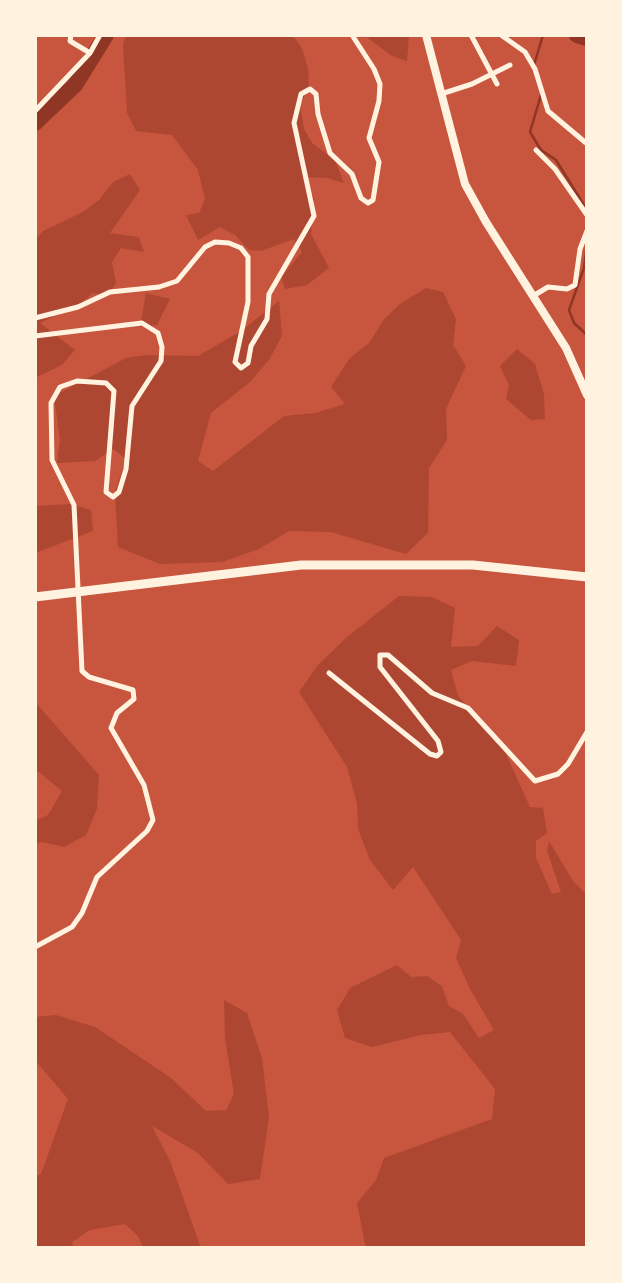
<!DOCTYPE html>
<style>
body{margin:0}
#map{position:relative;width:622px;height:1283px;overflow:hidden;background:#c8553d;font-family:"Libre Baskerville",serif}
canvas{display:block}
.frame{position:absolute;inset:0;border:37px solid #fff3e0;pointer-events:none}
</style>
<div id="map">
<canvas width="622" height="1283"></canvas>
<div class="frame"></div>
</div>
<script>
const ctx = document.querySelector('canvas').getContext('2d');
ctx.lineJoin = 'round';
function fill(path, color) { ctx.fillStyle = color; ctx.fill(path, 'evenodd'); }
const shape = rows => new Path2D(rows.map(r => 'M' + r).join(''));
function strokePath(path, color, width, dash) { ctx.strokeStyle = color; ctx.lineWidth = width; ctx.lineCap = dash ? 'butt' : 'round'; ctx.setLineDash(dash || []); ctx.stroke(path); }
const green = shape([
 [126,35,292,35,302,48,308,69,309,86,300,105,304,129,312,143,335,160,344,183,327,178,303,177,314,198,311,234,329,268,307,285,285,289,281,277,302,252,294,239,261,251,249,250,235,235,220,227,198,240,186,215,199,213,205,199,198,170,172,135,136,131,127,113,123,45],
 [409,35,407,61,392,56,365,36],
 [130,174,140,190,110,233,139,237,144,252,121,248,112,262,116,283,108,295,93,293,81,303,40,323,75,350,62,365,35,378,35,240,43,231,83,212,99,200,113,182],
 [426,288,443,292,456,319,453,345,466,366,446,409,447,440,429,468,428,533,406,554,331,532,289,531,259,549,222,562,160,564,118,547,115,492,126,459,113,449,95,461,57,463,60,440,54,396,126,358,146,355,198,356,241,331,279,301,282,336,269,360,250,382,211,413,198,461,213,471,284,416,315,413,345,404,331,387,349,359,370,342,384,319,400,304],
 [146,293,170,299,157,325,140,327],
 [517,349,535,364,544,394,545,419,531,420,506,399,509,385,500,366],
 [71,504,91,510,93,531,35,553,35,506],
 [399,596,432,597,455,608,451,647,478,646,497,626,519,640,516,666,472,661,451,670,458,696,481,720,506,754,530,807,543,808,547,833,536,841,536,858,552,894,561,892,547,851,549,841,573,881,587,895,587,1248,367,1248,365,1244,357,1203,376,1180,384,1158,492,1119,495,1089,450,1032,421,1035,372,1047,345,1038,337,1010,350,988,397,965,411,977,427,976,442,986,449,1006,463,1014,479,1038,494,1030,470,989,456,958,461,940,413,867,393,890,370,860,358,829,357,803,347,767,299,692,318,665,347,637],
 [35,702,99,775,97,809,86,835,64,847,42,842,35,844,35,821,48,815,62,791,35,769],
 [224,1000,247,1013,262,1058,269,1117,260,1179,228,1184,198,1153,152,1126,170,1161,201,1248,143,1248,138,1236,125,1224,90,1230,72,1242,74,1248,35,1248,35,1177,41,1174,68,1099,35,1060,35,1017,56,1015,95,1027,171,1078,206,1111,226,1110,234,1094,225,1038]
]);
const stream = shape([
 [534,65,543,35],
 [541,95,530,132,541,150,556,160,587,210],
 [587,245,584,268,569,310,574,323,587,335]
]);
const river = shape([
 [577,35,587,38],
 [35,123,75,85,106,35]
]);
const minor = shape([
 [71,35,70,41,90,53],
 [471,35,497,84],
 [501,35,525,52,535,69,548,111,586,143],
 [441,94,472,84,510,65],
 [35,111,90,53,100,35],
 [536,150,555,169,587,215],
 [533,296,548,287,567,289,575,285,580,249,587,231],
 [35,318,78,307,110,292,159,287,177,281,205,247,215,242,229,243,241,248,248,257,248,302,235,362,241,368,248,363,251,346,267,319,269,294,314,216,294,123,301,94,310,89,316,94,318,114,330,153,352,174,361,198,368,203,373,200,379,162,369,138,379,101,380,84,374,69,352,35],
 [35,336,142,323,158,333,162,347,161,361,132,406,126,469,119,492,113,497,106,492,114,391,106,383,77,381,60,387,51,403,52,460,74,505,82,671,89,677,133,690,134,699,117,713,111,728,144,785,153,820,147,831,97,877,82,913,72,927,35,947],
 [329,673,430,754,437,756,441,752,438,741,380,667,380,655,388,655,432,693,468,708,535,781,558,774,568,764,587,732]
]);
const primary = shape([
 [426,35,465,184,486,222,566,348,587,395]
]);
const motorway = shape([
 [35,597,301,565,473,565,587,577]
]);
fill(green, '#ae4732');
strokePath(stream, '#8f3625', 2.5);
strokePath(river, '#8f3625', 16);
strokePath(minor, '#fff3e0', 5);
strokePath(primary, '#fff3e0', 8);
strokePath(motorway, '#fff3e0', 9);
</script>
